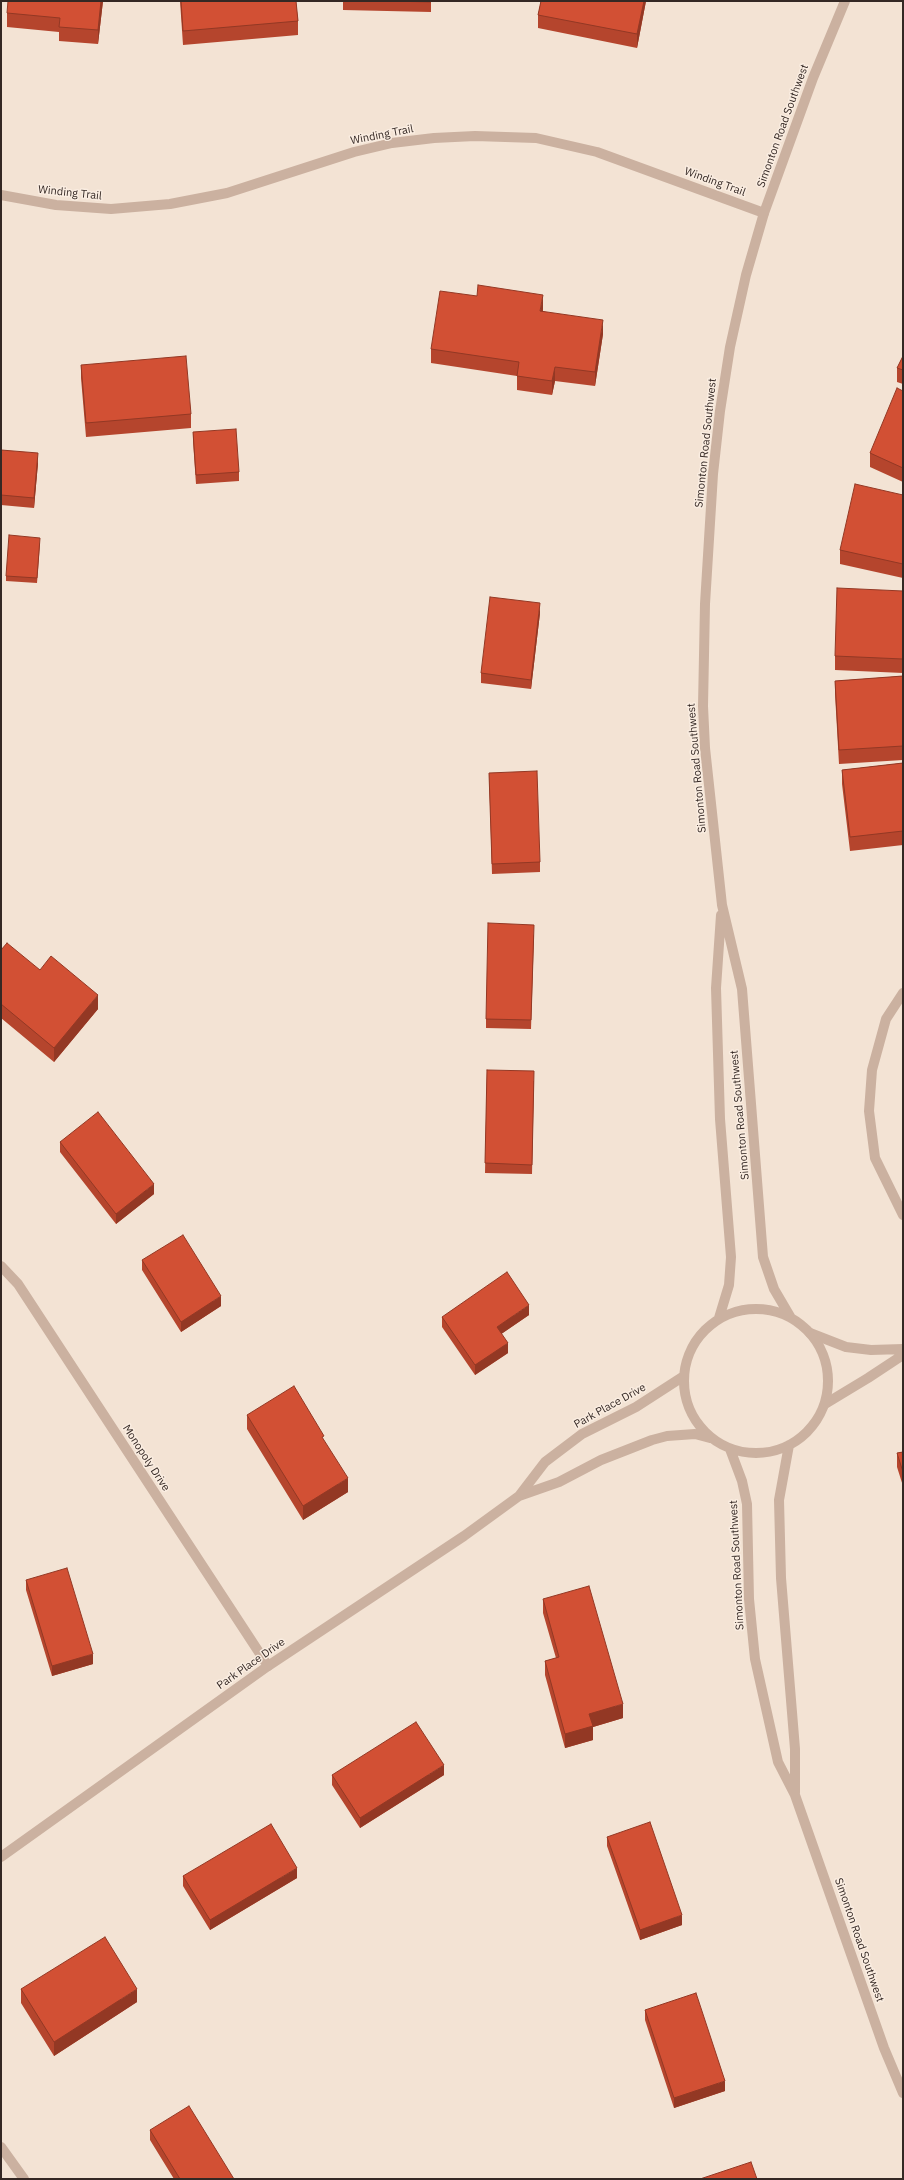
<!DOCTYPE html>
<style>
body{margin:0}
#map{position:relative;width:904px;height:2180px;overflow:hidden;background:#f3e3d4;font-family:"IBM Plex Sans",sans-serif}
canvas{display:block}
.frame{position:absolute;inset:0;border:2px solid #342824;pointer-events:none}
</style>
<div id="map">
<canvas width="904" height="2180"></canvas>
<div class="frame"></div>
</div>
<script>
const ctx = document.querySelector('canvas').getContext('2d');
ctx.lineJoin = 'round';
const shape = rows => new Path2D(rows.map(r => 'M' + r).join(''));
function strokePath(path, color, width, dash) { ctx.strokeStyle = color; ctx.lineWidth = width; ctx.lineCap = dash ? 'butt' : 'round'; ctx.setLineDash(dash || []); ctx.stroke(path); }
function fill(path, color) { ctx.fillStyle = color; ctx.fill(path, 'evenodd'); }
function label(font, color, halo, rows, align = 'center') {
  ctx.font = font + ' "IBM Plex Sans",sans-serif'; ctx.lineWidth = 3; ctx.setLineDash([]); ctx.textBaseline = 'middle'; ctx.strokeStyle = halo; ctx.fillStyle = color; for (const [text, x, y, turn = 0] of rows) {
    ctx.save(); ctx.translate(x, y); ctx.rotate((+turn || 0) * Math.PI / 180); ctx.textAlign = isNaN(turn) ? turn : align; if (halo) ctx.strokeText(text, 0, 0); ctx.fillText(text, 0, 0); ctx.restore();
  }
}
const minor = shape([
 [1,195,56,205,111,209,170,204,227,193,354,152,392,143,434,138,475,136,536,138,597,152,764,213],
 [903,993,886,1019,872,1070,869,1111,875,1158,903,1215],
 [1,1266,18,1284,268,1666],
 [810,1333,846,1347,871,1350,903,1349],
 [825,1404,868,1378,903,1355],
 [1,2147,24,2179]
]);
const tertiary = shape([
 '684 1381a72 72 0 1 1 144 0a72 72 0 1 1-144 0Z',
 [719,1318,729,1285,731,1257,720,1119,716,988,721,915],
 [791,1318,774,1289,763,1257,742,989,722,905,705,748,703,706,705,604,713,474,720,411,730,347,746,275,764,213,813,78,845,1],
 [789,1445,779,1500,781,1578,795,1749,795,1793],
 [730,1449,742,1481,747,1504,749,1599,755,1659,778,1762,795,1795,884,2048,903,2093],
 [519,1496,545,1462,582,1434,636,1407,684,1376],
 [1,1857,268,1666,464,1536,519,1496,559,1482,601,1460,652,1440,667,1436,695,1434,710,1438]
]);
const wall = shape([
 [103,1,98,44,59,41,59,32,7,27,7,13],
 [180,1,296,1,298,21,298,35,183,45],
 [343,1,431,1,431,12,343,10],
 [541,1,646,1,637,48,538,28,538,15],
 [543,309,543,311,603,334,595,386,555,381,552,395,517,390,517,376,431,363,431,349],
 [903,356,903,384,897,382,897,368],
 [81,365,191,414,191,428,86,437,81,378],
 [903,391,903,482,870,467,870,453],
 [193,432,239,472,239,481,196,484,193,441],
 [1,450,38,463,34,508,1,505],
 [903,495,903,578,840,564,840,550],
 [40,543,37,583,6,581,6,576],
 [903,591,903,673,835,670,835,656],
 [540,613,531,689,481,683,481,673],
 [903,676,903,760,839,764,835,694,835,681],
 [903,763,903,845,850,851,842,784,842,770],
 [489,773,540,862,540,872,492,874],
 [534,934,531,1029,486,1028,486,1019],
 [1,950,40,970,98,1009,54,1062,1,1018],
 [487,1070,534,1081,532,1174,485,1173],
 [60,1142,154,1194,116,1224,60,1152],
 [142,1260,221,1306,181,1332,142,1270],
 [529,1315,501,1334,508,1353,475,1375,442,1327,442,1317],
 [247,1415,348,1492,303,1520,247,1429],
 [903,1452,903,1486,897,1467,897,1453],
 [26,1580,93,1664,52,1676,26,1590],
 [543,1599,623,1718,593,1727,593,1740,565,1748,545,1675,545,1661,556,1658,543,1613],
 [332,1775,444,1775,360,1828,332,1785],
 [607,1837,682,1925,640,1940,607,1846],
 [183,1876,297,1878,210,1930,183,1886],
 [21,1989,137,2002,54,2056,21,2003],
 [645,2010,725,2091,674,2108,645,2020],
 [150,2130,234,2179,174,2179,150,2140]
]);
const shadedWall = shape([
 [101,1,103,1,98,44,98,30],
 [644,1,646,1,637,48,637,34],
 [543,295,543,309,540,324,540,311],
 [603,320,603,334,595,386,595,372],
 [555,367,555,381,552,395,552,381],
 [38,453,38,463,34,508,34,498],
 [540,603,540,613,531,689,531,680],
 [98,995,98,1009,54,1062,54,1048],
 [154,1184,154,1194,116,1224,116,1214],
 [221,1296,221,1306,181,1332,181,1322],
 [529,1305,529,1315,497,1337,497,1327],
 [508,1343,508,1353,475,1375,475,1365],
 [348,1478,348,1492,303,1520,303,1506],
 [93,1654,93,1664,52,1676,52,1666],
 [623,1704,623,1718,593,1727,593,1740,565,1748,565,1734,589,1714],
 [444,1765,444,1775,360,1828,360,1818],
 [297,1868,297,1878,210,1930,210,1920],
 [682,1915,682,1925,640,1940,640,1930],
 [137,1989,137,2002,54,2056,54,2042],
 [725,2081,725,2091,674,2108,674,2098]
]);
const building = shape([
 [8,1,101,1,98,30,59,27,60,18,7,13,8,1],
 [181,1,296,1,298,21,183,31,181,1],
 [391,1,431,1,431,2,391,1],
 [541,1,644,1,637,34,538,15,541,1],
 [478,285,543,295,540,311,603,320,595,372,555,367,552,381,517,376,519,362,431,349,440,291,477,296,478,285],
 [186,356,191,414,86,423,81,365,186,356],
 [903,356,903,370,897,368,903,356],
 [897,388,903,391,903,468,870,453,897,388],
 [236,429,239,472,196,475,193,432,236,429],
 [1,450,38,453,34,498,1,495,1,450],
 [855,484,903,495,903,564,840,550,855,484],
 [9,535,40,538,37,578,6,576,9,535],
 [837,588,903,591,903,659,835,656,837,588],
 [490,597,540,603,531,680,481,673,490,597],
 [903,676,903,746,839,750,835,681,903,676],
 [903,763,903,831,850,837,842,770,903,763],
 [537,771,540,862,492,864,489,773,537,771],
 [488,923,534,925,531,1020,486,1019,488,923],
 [7,943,40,970,51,956,98,995,54,1048,1,1004,1,950,7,943],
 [487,1070,534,1071,532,1165,485,1163,487,1070],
 [98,1112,154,1184,116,1214,60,1142,98,1112],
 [183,1235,221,1296,181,1322,142,1260,183,1235],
 [507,1272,529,1305,497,1327,508,1343,475,1365,442,1317,507,1272],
 [294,1386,324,1436,322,1437,348,1478,303,1506,247,1415,294,1386],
 [903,1452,903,1472,897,1453,903,1452],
 [67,1568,93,1654,52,1666,26,1580,67,1568],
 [589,1586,623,1704,589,1714,593,1726,565,1734,545,1661,559,1657,543,1599,589,1586],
 [416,1722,444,1765,360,1818,332,1775,416,1722],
 [650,1822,682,1915,640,1930,607,1837,650,1822],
 [271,1824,297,1868,210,1920,183,1876,271,1824],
 [105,1937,137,1989,54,2042,21,1989,105,1937],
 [696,1993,725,2081,674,2098,645,2010,696,1993],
 [189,2106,234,2179,180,2179,150,2130,189,2106],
 [751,2162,757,2179,700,2179,751,2162]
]);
const streetNames = [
 ["Simonton Road Southwest",783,126,-70],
 ["Winding Trail",382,135,-11],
 ["Winding Trail",715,182,20],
 ["Winding Trail",70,193,6],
 ["Simonton Road Southwest",706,443,-84],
 ["Simonton Road Southwest",697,768,-95],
 ["Simonton Road Southwest",740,1115,-95],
 ["Park Place Drive",610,1406,-29],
 ["Monopoly Drive",146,1458,57],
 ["Simonton Road Southwest",737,1565,-93],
 ["Park Place Drive",251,1664,-35],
 ["Simonton Road Southwest",859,1940,71]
];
strokePath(minor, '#cbb1a0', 10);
strokePath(tertiary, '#cbb1a0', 10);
fill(wall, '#b5452d');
fill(shadedWall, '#933824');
fill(building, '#d25034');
strokePath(building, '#933824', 1);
label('11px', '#342824', '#faede1', streetNames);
</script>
